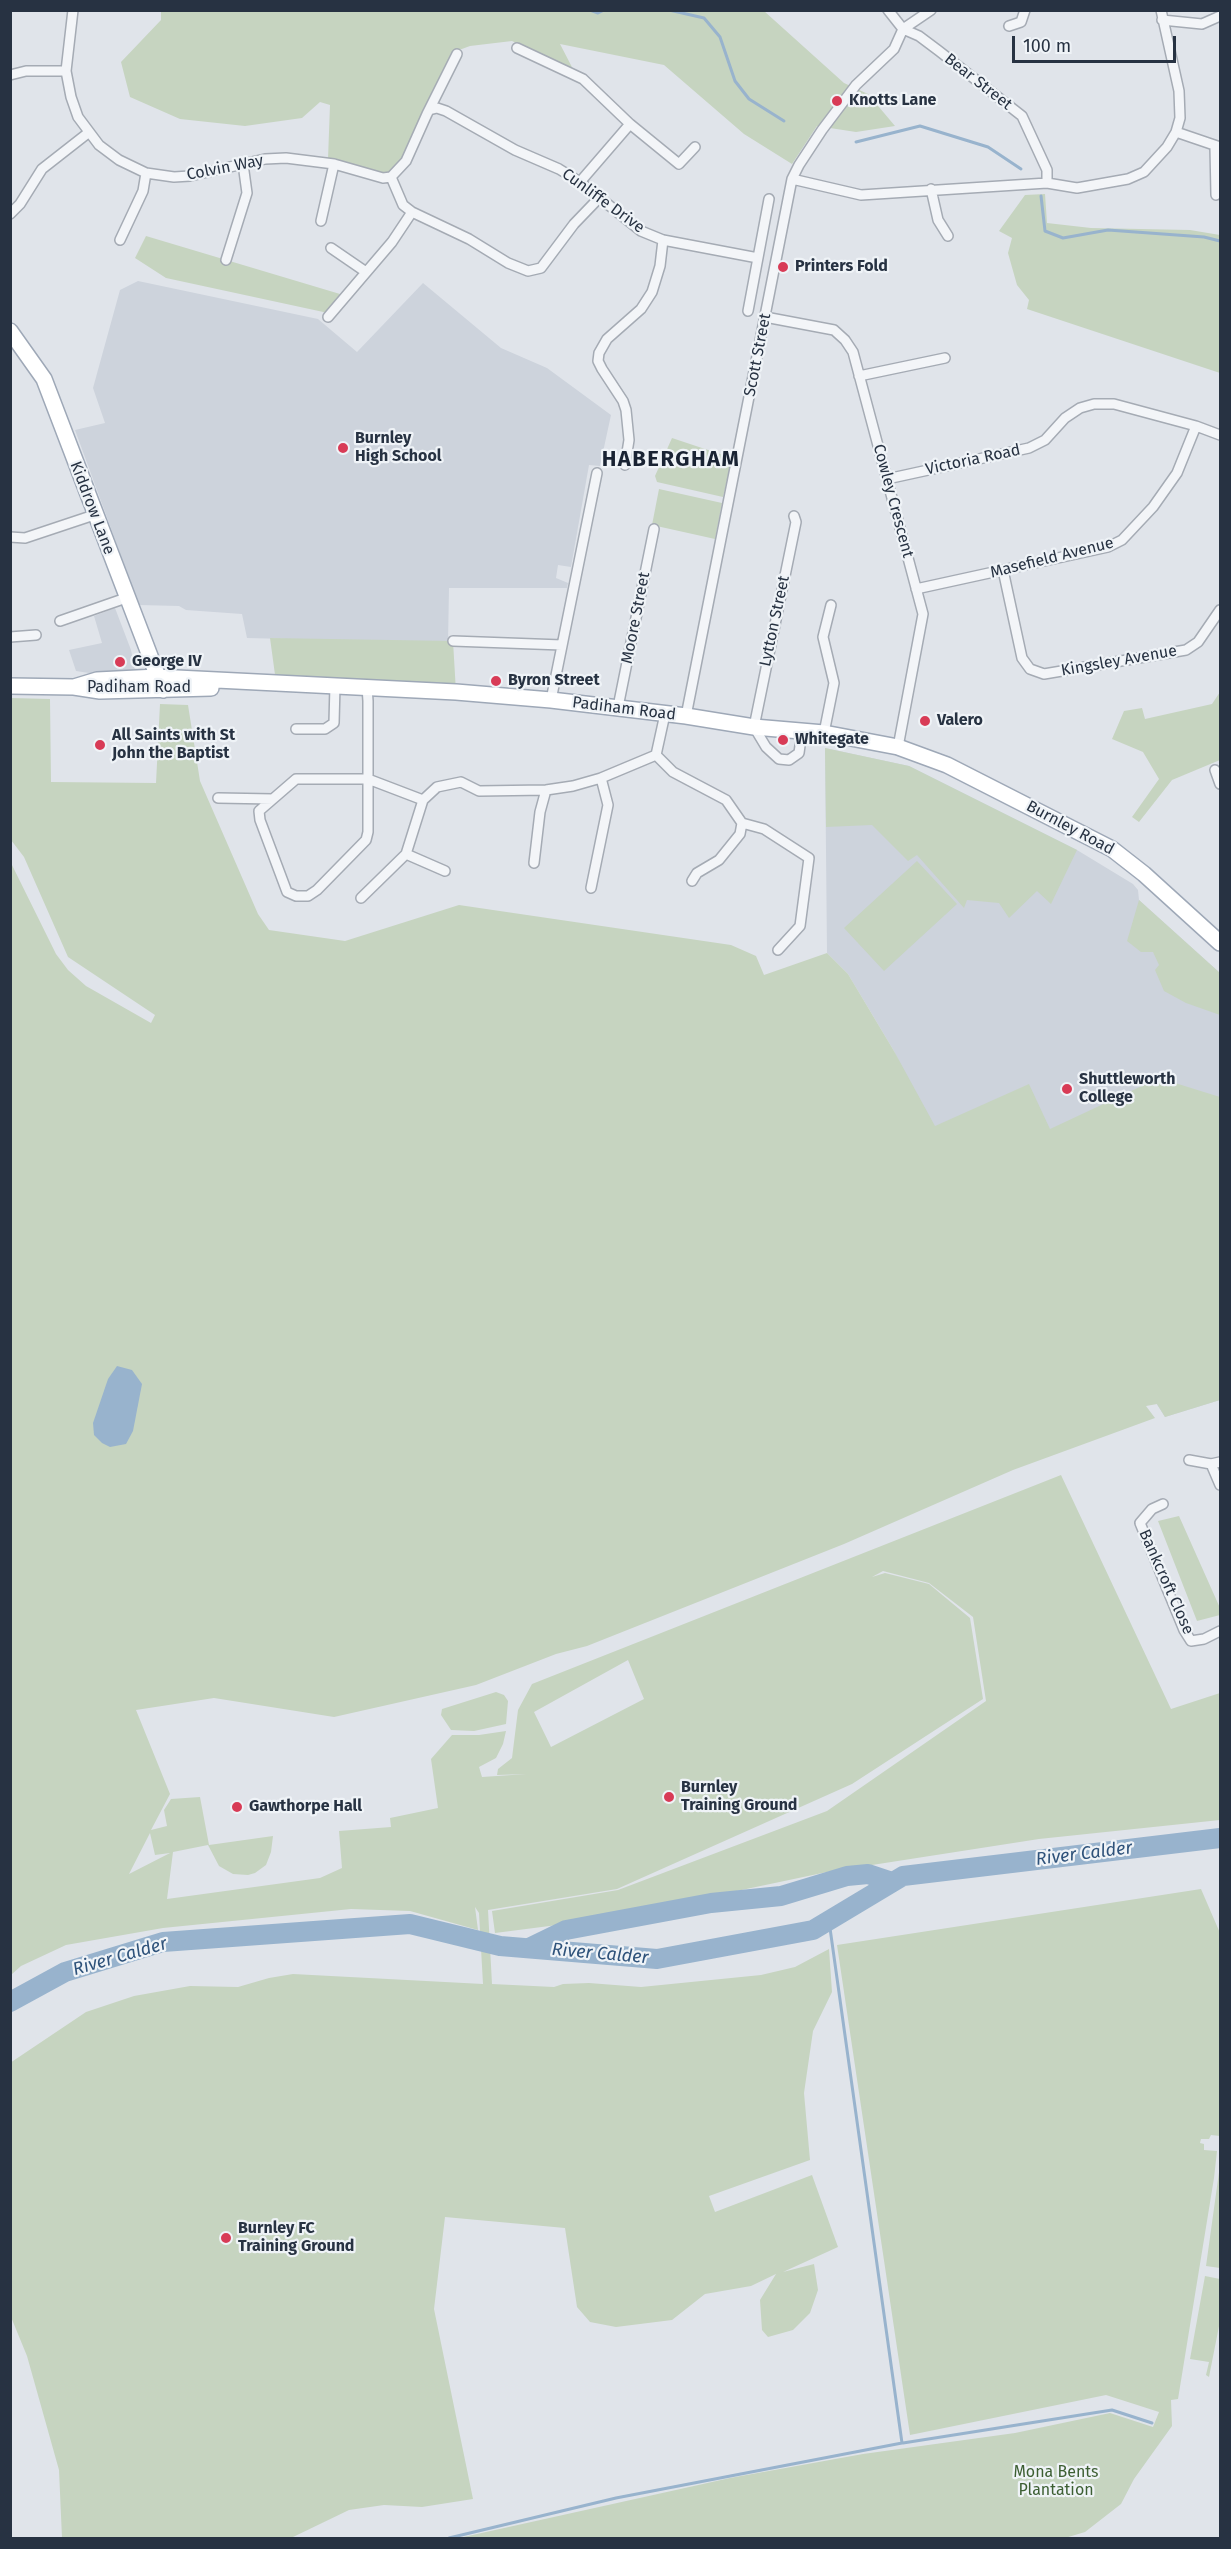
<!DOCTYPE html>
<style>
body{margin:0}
#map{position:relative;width:1231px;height:2549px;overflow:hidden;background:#e0e4ea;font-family:"Fira Sans",sans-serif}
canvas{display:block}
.frame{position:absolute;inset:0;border:12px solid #273242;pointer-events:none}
.scale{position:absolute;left:1012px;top:36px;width:164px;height:27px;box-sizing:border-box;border:3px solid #273242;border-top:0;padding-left:8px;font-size:18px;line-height:21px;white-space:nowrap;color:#273242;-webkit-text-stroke:4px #eff3f7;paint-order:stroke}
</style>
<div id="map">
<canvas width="1231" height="2549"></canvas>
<div class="frame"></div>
<div class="scale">100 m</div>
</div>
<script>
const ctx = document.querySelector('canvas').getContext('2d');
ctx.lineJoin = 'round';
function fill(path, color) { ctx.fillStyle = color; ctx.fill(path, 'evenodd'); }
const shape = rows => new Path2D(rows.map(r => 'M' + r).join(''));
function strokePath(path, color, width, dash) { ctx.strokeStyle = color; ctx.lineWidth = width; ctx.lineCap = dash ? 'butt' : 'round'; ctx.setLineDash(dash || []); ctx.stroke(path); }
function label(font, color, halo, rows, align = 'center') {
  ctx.font = font + ' "Fira Sans",sans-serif'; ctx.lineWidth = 4.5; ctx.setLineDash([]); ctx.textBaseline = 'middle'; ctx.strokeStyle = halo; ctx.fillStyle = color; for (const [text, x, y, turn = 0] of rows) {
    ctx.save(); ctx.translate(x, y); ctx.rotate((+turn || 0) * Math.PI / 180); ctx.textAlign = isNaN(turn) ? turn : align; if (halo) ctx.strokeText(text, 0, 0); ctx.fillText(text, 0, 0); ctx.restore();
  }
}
const built = shape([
 [138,281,318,319,357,352,423,283,501,348,547,368,611,415,600,466,589,465,571,567,558,565,556,578,568,583,567,588,449,588,448,643,247,638,242,614,186,610,179,606,139,605,75,430,105,423,93,388,120,290],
 [115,608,131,650,135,670,102,675,76,671,69,650,102,643,94,616],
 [825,748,909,766,1077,850,1133,884,1138,890,1139,900,1220,973,1220,1400,1165,1417,1156,1403,1067,1424,894,1051,848,974,827,953]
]);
const green = shape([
 [161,11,764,11,844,83,868,94,895,126,856,132,817,126,792,164,744,134,664,65,560,44,574,71,512,41,470,46,451,53,406,161,391,177,328,159,330,105,320,102,302,118,245,126,180,119,130,97,121,62,161,20],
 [1045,194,1047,223,1091,228,1190,230,1220,235,1220,373,1027,309,1029,300,1017,285,1008,253,1012,238,999,231,1025,195],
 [146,236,340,294,328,313,166,278,135,258],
 [672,438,732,458,723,497,657,482,655,476],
 [659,489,722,503,715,539,652,525],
 [270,638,453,641,456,692,276,682],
 [1220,692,1220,760,1172,780,1139,822,1132,817,1159,779,1143,752,1112,739,1124,711,1142,708,1145,719,1212,704],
 [11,698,50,699,51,782,156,783,160,704,188,705,200,781,258,914,269,930,345,941,459,905,731,945,756,956,764,975,827,953,848,974,894,1051,935,1126,1029,1084,1050,1129,1159,1078,1220,1097,1220,1400,1165,1417,1157,1404,1146,1406,1155,1418,1013,1470,844,1544,587,1646,556,1654,476,1685,334,1717,214,1698,136,1710,170,1794,151,1830,167,1826,164,1810,171,1799,200,1797,209,1845,273,1836,271,1852,266,1865,255,1873,248,1875,233,1874,219,1866,208,1845,173,1852,167,1899,320,1878,342,1868,339,1831,391,1827,390,1818,438,1808,431,1759,452,1735,479,1735,506,1731,503,1744,496,1758,479,1767,482,1777,527,1774,497,1775,498,1769,512,1758,518,1710,532,1684,1061,1475,1171,1709,1220,1693,1220,1820,1039,1839,827,1872,604,1919,495,1933,492,1911,618,1890,827,1811,986,1701,973,1617,929,1583,883,1571,872,1577,885,1573,929,1584,970,1618,983,1699,852,1784,617,1889,488,1910,492,1984,554,1987,563,1984,589,1983,641,1987,761,1975,795,1967,829,1949,832,1992,813,2031,804,2093,810,2160,709,2196,715,2212,812,2175,838,2247,783,2272,814,2264,818,2290,810,2313,793,2330,768,2337,762,2330,760,2300,776,2274,751,2286,705,2294,672,2320,616,2327,590,2322,577,2307,565,2228,445,2217,434,2309,473,2499,422,2507,384,2505,349,2510,291,2538,62,2538,59,2470,27,2356,11,2317,10,2063,86,2012,134,1996,190,1986,238,1987,269,1978,293,1974,483,1984,479,1913,475,1907,478,1930,410,1911,351,1909,163,1928,66,1945,21,1966,11,1975,10,861,56,954,68,970,86,986,151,1023,155,1015,68,957,24,857,11,840],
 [628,1660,644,1699,551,1747,534,1712],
 [150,1833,155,1855,170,1853,129,1874],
 [825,748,909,766,1077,850,1051,904,1037,891,1009,918,999,903,967,900,964,908,917,855,908,861,872,825,826,827],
 [917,861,957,904,884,971,844,928],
 [1139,900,1220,973,1220,1015,1186,1003,1164,991,1155,970,1159,965,1153,952,1141,952,1127,941],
 [1179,1516,1220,1608,1220,1615,1197,1621,1158,1521],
 [496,1692,504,1695,508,1701,506,1724,474,1731,451,1730,441,1715,442,1709],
 [1201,1889,1220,1933,1220,2136,1211,2135,1209,2139,1201,2139,1200,2143,1204,2144,1204,2150,1217,2151,1214,2178,1178,2399,1171,2400,1172,2426,1134,2479,1121,2504,1085,2532,1065,2538,459,2538,730,2478,863,2454,1015,2433,1110,2413,1153,2427,1159,2412,1106,2395,910,2435,837,1945],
 [1220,2165,1220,2268,1206,2266],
 [1205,2276,1220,2279,1220,2321,1209,2377,1206,2375,1209,2362,1190,2359]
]);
const water = shape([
 [117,1366,132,1370,142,1384,133,1431,126,1444,110,1447,102,1443,94,1435,93,1423,108,1379]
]);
const stream = shape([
 [590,10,598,13,604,10],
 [669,10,704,18,720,37,735,81,749,99,784,121],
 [856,142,920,126,988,147,1021,169],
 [1041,196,1045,231,1063,238,1108,230,1204,237,1220,241],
 [903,2443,1112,2410,1152,2423],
 [449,2538,616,2498,902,2443,829,1921]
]);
const river = shape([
 [529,1948,566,1930,711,1903,781,1896,847,1876,868,1874,892,1882],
 [10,2002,65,1972,163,1942,410,1924,500,1946,657,1959,813,1930,903,1876,1220,1838]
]);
const minor = shape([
 [73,10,66,71,71,97,78,117,99,145,119,160,146,173,174,177,190,176,265,159,286,158,334,164,383,178,391,177,406,161,427,114,429,110,437,108,446,111,515,150,559,169,580,182,641,231,663,240,758,258],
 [888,10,903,29],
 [1162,20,1202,24,1220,16],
 [1009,26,1021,22,1025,10],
 [903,29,919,36,939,51,1022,116,1047,170,1047,183],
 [903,29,931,10],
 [517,48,583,79,630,124,679,164,695,147],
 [10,75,26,71,66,71],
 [429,110,457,54],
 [1176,132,1220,147],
 [1215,147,1216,195],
 [391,177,403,205,412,212,469,239,508,263,528,271,541,268,574,224,599,198],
 [792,179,861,195,1047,183,1077,188,1128,179,1144,172,1167,147,1176,132,1180,118,1179,91,1161,10],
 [580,182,630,124],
 [931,189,938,220,948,236],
 [10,214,20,204,42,169,88,133],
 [321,221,334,164],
 [120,240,143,191,146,173],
 [331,248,366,272],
 [226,260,247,193,243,164],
 [748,311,769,199],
 [328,317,392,242,412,212],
 [765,317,834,330,845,340,853,352,923,614,898,747],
 [859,376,945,358],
 [625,465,629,440,626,410,623,401,602,369,598,361,599,353,607,339,641,309,652,292,660,266,663,240],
 [887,479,1029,448,1045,440,1065,418,1080,408,1094,404,1114,404,1196,426,1220,435],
 [794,516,796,522,754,727,766,747,779,759,789,760,799,753,802,731],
 [10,537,25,538,94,515],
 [1003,570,1022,658,1030,669,1044,674,1186,650,1198,642,1220,610],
 [916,589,1108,547,1122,540,1153,507,1177,473,1196,426],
 [60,621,126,598],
 [10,637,36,635],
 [453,641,562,645],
 [367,687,368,701,368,832,366,840,317,890,308,896,296,896,287,892,260,820,259,811,296,779,368,779,423,800],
 [551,700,597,473],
 [618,707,654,529],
 [686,716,792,179,799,165,822,130,856,85,894,49,903,29],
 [296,729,325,729,334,723,335,685],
 [824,733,834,683,823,637,831,605],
 [656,755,673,772,726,800,742,823],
 [1215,770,1220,784],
 [218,798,273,799],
 [742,823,764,829,809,858,800,926,778,950],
 [406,854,445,871],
 [534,863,540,812,546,790],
 [692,881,697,873,719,860,740,834,742,823],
 [591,888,608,805,601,778],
 [361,898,406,854,423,800,437,787,461,782,479,791,546,790,573,786,601,778,656,755,665,714],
 [1189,1460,1211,1464,1220,1462],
 [1211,1464,1220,1485],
 [1163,1504,1152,1509,1140,1523,1184,1630,1191,1641,1204,1639,1220,1631]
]);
const primary = shape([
 [10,331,44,379,163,690],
 [10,686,74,687,100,691,211,688],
 [74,687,97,680,157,677,456,692,551,700,686,716,754,727,824,733,898,747,947,765,1112,849,1144,874,1220,943]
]);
const markers = [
 [837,101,6,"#d83b56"],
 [783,267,6,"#d83b56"],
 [343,448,6,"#d83b56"],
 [120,662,6,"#d83b56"],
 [496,681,6,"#d83b56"],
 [925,721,6,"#d83b56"],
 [783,740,6,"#d83b56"],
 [100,745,6,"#d83b56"],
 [1067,1089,6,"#d83b56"],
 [669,1797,6,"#d83b56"],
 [237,1807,6,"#d83b56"],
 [226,2238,6,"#d83b56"]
];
const streetNames = [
 ["Bear Street",978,82,38],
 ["Colvin Way",225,168,-11],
 ["Cunliffe Drive",603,201,36],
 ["Scott Street",758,355,-79],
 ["Victoria Road",973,460,-12],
 ["Cowley Crescent",893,501,75],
 ["Kiddrow Lane",92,508,69],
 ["Masefield Avenue",1052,558,-14],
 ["Moore Street",636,618,-79],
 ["Lytton Street",775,621,-78],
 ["Kingsley Avenue",1119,661,-10],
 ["Padiham Road",139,688],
 ["Padiham Road",624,709,7],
 ["Burnley Road",1070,828,28],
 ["Bankcroft Close",1166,1582,66]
];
const poiNames = [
 ["Knotts Lane",849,101],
 ["Printers Fold",795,267],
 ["Burnley",355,439],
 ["High School",355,457],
 ["George IV",132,662],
 ["Byron Street",508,681],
 ["Valero",937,721],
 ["All Saints with St",112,736],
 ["John the Baptist",112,754],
 ["Whitegate",795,740],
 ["Shuttleworth",1079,1080],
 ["College",1079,1098],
 ["Burnley",681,1788],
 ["Training Ground",681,1806],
 ["Gawthorpe Hall",249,1807],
 ["Burnley FC",238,2229],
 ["Training Ground",238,2247]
];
const parkNames = [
 ["Mona Bents",1056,2473],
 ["Plantation",1056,2491]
];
const waterNames = [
 ["River Calder",1084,1854,-7],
 ["River Calder",600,1954,5],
 ["River Calder",120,1957,-16]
];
const districtNames = [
 ["HABERGHAM",671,460]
];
fill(built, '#cdd3dc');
fill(green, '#c6d4c0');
fill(water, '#98b3cd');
strokePath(stream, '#98b3cd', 3);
strokePath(river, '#98b3cd', 20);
strokePath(minor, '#a5abb4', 12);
strokePath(primary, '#9ea8b7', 18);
strokePath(minor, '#f3f5f8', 9);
strokePath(primary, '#fff', 15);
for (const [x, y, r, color] of markers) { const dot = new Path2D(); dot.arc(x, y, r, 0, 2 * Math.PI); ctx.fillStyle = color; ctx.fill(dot); strokePath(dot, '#eff3f7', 2); }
label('16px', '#273242', '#eff3f7', streetNames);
label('bold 16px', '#273242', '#eff3f7', poiNames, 'left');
label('16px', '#3d5f33', '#eff3f7', parkNames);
label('italic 18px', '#2e527a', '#eff3f7', waterNames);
ctx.letterSpacing = '1.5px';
label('bold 22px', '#192333', '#eff3f7', districtNames);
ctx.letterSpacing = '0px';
</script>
